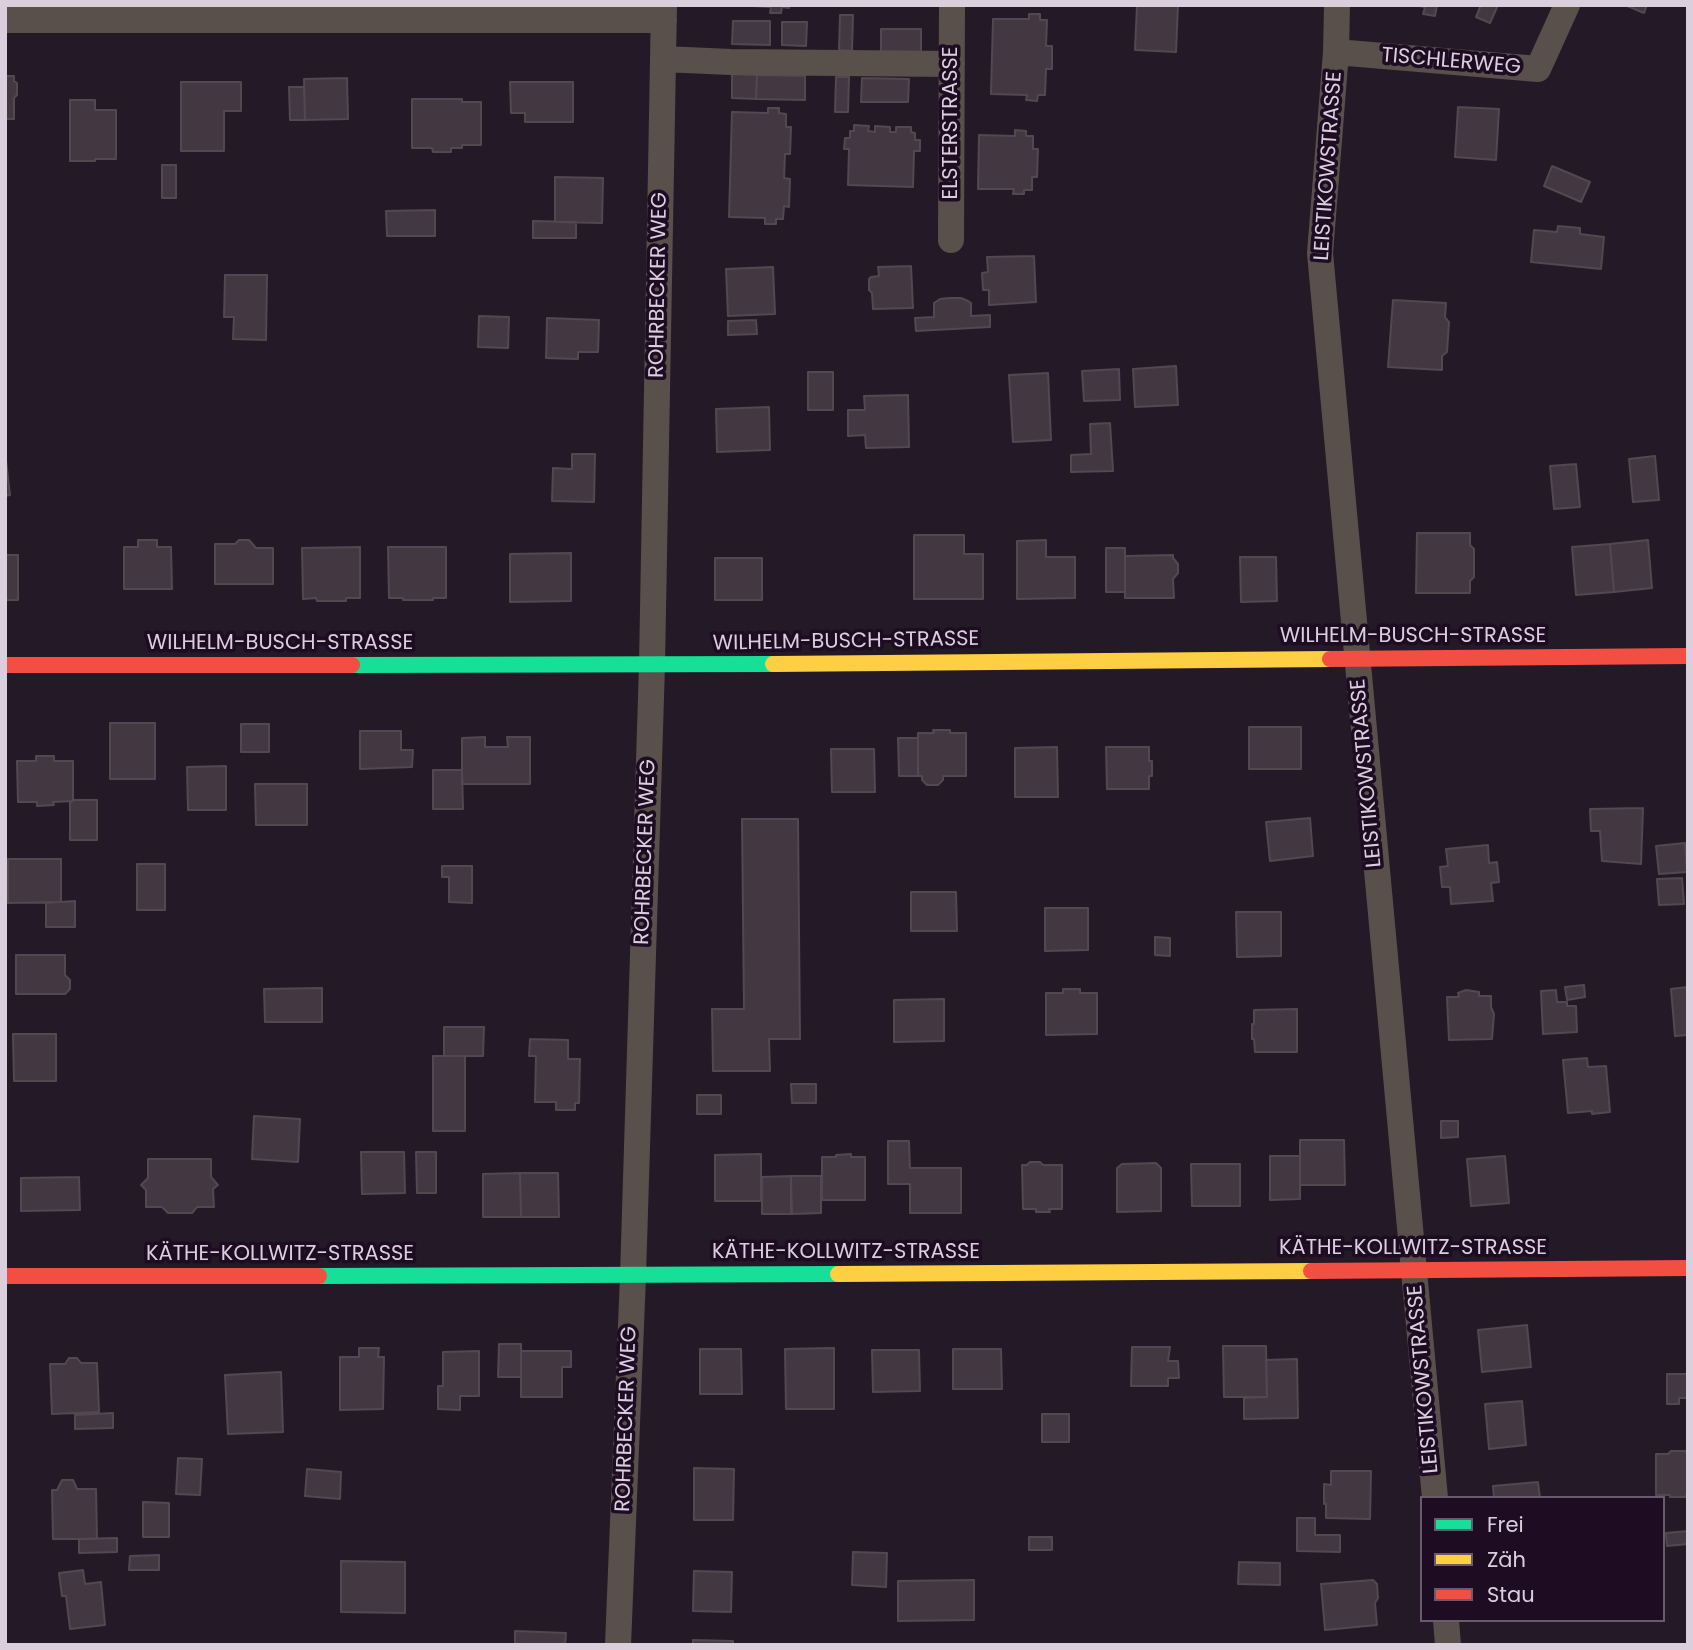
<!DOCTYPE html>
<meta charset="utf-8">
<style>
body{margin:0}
#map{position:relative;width:1693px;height:1650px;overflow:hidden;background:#241a27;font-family:Poppins,sans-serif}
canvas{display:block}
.frame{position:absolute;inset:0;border:7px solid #dbcfde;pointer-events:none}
.legend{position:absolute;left:1420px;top:1496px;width:245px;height:126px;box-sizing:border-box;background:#1d0c22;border:2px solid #695a6d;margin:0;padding:9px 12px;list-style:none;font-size:21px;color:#dbcfde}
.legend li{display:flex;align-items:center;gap:14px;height:35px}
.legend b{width:35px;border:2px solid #695a6d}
</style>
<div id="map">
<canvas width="1693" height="1650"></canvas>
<div class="frame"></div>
<ul class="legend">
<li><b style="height:9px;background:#16e098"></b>Frei</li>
<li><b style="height:9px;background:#ffcf43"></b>Zäh</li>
<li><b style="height:9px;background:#f24e42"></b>Stau</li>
</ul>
</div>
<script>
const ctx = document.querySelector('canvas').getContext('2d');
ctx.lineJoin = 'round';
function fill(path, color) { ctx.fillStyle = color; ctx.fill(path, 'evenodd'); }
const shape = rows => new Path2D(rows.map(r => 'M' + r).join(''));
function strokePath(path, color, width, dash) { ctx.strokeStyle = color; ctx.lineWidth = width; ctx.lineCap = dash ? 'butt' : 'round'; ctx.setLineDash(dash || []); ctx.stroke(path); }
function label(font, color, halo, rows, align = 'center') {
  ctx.font = font + ' Poppins,sans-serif'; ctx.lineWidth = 7; ctx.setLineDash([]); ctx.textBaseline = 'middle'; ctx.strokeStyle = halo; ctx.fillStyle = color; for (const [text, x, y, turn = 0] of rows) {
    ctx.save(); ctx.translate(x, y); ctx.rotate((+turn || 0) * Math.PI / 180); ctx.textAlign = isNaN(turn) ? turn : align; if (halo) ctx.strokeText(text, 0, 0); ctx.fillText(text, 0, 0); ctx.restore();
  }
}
const building = shape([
 [734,5,789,5,789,8,782,7,781,13,770,13,771,7,734,5],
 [1137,5,1178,5,1176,52,1135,50,1137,5],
 [1414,5,1437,5,1435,16,1423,14,1425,7,1414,5],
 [1481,5,1498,5,1490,23,1476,17,1481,5],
 [1625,5,1647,5,1644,13,1625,5],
 [1029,14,1040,14,1040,20,1047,20,1046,46,1052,46,1052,69,1046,69,1045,95,1038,95,1037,101,1026,100,1027,95,991,94,993,19,1029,19,1029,14],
 [840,15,853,15,852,51,839,50,840,15],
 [733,21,770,21,770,45,732,44,733,21],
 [782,22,807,22,806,46,782,45,782,22],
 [881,29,921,29,921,53,881,52,881,29],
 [732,74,757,75,756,99,732,98,732,74],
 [757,75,805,76,805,100,756,99,757,75],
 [5,76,14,76,14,81,17,83,17,95,14,98,14,119,5,119,5,76],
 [836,77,849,77,848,112,835,112,836,77],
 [347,78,348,119,305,120,304,79,347,78],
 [862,78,909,79,908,102,861,102,862,78],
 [181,82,241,82,241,111,224,111,224,151,181,151,181,82],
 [510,82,573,82,573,122,525,122,525,113,511,113,510,82],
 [289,87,304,87,305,120,290,120,289,87],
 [412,99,462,99,462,102,481,102,481,145,462,145,462,148,451,148,451,152,433,152,432,148,412,148,412,99],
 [70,100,95,100,95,110,116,110,116,159,95,159,95,161,70,161,70,100],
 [1458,107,1499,109,1496,160,1455,157,1458,107],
 [768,108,779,108,779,113,786,114,786,127,791,127,790,154,785,154,784,178,790,179,789,207,784,206,783,219,776,219,776,224,765,224,765,218,729,217,732,112,768,113,768,108],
 [854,125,869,126,868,131,875,132,875,126,890,127,890,132,896,132,896,127,911,127,911,132,915,133,915,140,920,140,920,151,914,151,913,187,848,185,849,149,844,149,845,138,850,138,850,131,854,131,854,125],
 [1015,130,1026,131,1026,136,1033,136,1033,149,1038,149,1037,177,1032,177,1032,190,1024,190,1024,194,1013,194,1014,189,978,189,979,135,1015,136,1015,130],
 [162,165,176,165,176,198,162,198,162,165],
 [1552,166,1590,182,1581,202,1544,186,1552,166],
 [555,177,603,178,602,223,555,222,555,177],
 [435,210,435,236,387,236,386,211,435,210],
 [533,221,576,222,576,238,533,238,533,221],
 [1558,226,1580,228,1580,234,1604,237,1601,269,1531,262,1534,230,1557,232,1558,226],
 [1034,256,1036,302,989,305,989,290,983,290,982,273,988,272,987,257,1034,256],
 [911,266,913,308,873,309,872,293,869,290,869,279,871,277,879,276,878,267,911,266],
 [773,267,775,314,728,316,726,269,773,267],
 [225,275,267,275,266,340,233,339,234,317,224,317,225,275],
 [950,298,961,298,968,301,971,303,971,316,990,315,990,327,916,331,915,318,934,317,934,303,940,299,950,298],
 [1393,300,1446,303,1445,317,1449,322,1447,352,1442,356,1442,370,1388,367,1393,300],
 [479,316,509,317,508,348,478,347,479,316],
 [547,318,599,320,598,352,578,352,578,359,546,358,547,318],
 [756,320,757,334,728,335,728,321,756,320],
 [1176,366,1178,405,1135,407,1133,369,1176,366],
 [1119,369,1120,400,1084,401,1082,371,1119,369],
 [808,372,833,372,833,410,808,410,808,372],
 [1048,373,1051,440,1013,442,1009,375,1048,373],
 [908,395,909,447,866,448,865,435,848,436,848,410,865,410,864,396,908,395],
 [769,407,770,450,717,452,716,409,769,407],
 [1110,423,1113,471,1071,472,1071,455,1091,454,1090,424,1110,423],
 [5,452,10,495,5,496,5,452],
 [572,454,595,454,594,502,552,501,553,468,572,469,572,454],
 [1655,456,1659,500,1633,502,1629,459,1655,456],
 [1576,464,1580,507,1554,509,1550,466,1576,464],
 [1417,533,1470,533,1470,545,1474,549,1474,577,1470,581,1470,593,1416,593,1417,533],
 [914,535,964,535,964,554,983,554,983,599,914,599,914,535],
 [138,540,157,540,157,547,171,547,172,589,124,589,124,547,138,547,138,540],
 [239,540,249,540,256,548,273,548,273,584,215,584,215,544,235,544,239,540],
 [1046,540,1046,557,1075,557,1075,598,1017,599,1017,541,1046,540],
 [1648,540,1652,588,1614,592,1610,544,1648,540],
 [1610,544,1614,592,1576,595,1572,547,1610,544],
 [360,547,360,598,346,598,346,601,317,601,316,598,303,599,302,548,360,547],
 [388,547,446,547,446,598,433,598,433,600,403,600,403,598,389,598,388,547],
 [1106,548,1125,548,1125,592,1106,592,1106,548],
 [571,553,571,601,510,602,510,554,571,553],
 [5,555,18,555,18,600,5,600,5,555],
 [1173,555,1173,558,1178,564,1178,573,1173,579,1174,598,1125,598,1125,556,1173,555],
 [1240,557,1276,557,1277,601,1241,602,1240,557],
 [715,558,762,558,762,600,715,600,715,558],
 [110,723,155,723,155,779,110,779,110,723],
 [241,724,269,724,269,752,241,752,241,724],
 [1249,727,1301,727,1301,769,1249,769,1249,727],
 [933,730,950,730,950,733,966,733,966,776,943,776,943,780,938,785,927,785,922,780,922,776,918,776,918,733,934,733,933,730],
 [360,731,401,731,401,750,413,750,412,767,360,769,360,731],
 [485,737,485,747,508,747,507,737,530,737,530,784,462,784,462,738,485,737],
 [898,738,918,738,918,776,899,776,898,738],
 [1057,747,1058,797,1015,797,1015,748,1057,747],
 [1106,747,1149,747,1149,761,1152,761,1152,776,1149,776,1149,789,1107,789,1106,747],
 [831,749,874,749,875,792,832,792,831,749],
 [36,756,54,756,54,761,73,761,73,801,53,802,54,805,37,806,37,802,18,802,17,761,36,761,36,756],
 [226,766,226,810,188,810,187,767,226,766],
 [433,770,462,770,463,809,433,809,433,770],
 [255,784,307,784,307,825,256,825,255,784],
 [73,800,97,800,97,840,70,840,70,802,73,801,73,800],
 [1643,808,1641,864,1602,861,1600,831,1591,831,1590,809,1643,808],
 [1310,818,1313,856,1270,861,1266,822,1310,818],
 [742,819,798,819,800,1039,769,1039,770,1071,713,1071,712,1009,744,1009,742,819],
 [1685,843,1687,872,1659,874,1656,846,1685,843],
 [1488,845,1489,863,1497,862,1499,882,1491,883,1493,901,1451,904,1450,887,1442,887,1440,867,1448,866,1446,849,1488,845],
 [8,859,61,859,61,902,8,903,8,859],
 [137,864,165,864,165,910,137,910,137,864],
 [442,866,472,866,472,903,449,902,449,877,442,877,442,866],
 [1682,878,1684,904,1659,905,1657,879,1682,878],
 [911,892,956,892,957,931,911,931,911,892],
 [75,901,75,927,46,927,46,903,75,901],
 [1045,908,1088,908,1088,950,1045,951,1045,908],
 [1236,912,1281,912,1281,956,1237,957,1236,912],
 [1155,937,1170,938,1170,956,1155,955,1155,937],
 [16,955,65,955,65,975,70,980,70,989,65,994,16,994,16,955],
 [1584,985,1585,997,1567,1000,1565,987,1584,985],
 [1688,987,1688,1035,1675,1036,1671,989,1688,987],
 [322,988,322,1022,265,1022,264,989,322,988],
 [1063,989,1080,989,1080,993,1097,993,1097,1034,1046,1035,1046,993,1063,993,1063,989],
 [1466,990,1479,992,1479,996,1491,996,1491,1007,1494,1014,1492,1039,1449,1040,1447,997,1459,997,1458,993,1466,990],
 [1556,990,1557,1002,1567,1002,1567,1006,1576,1006,1577,1032,1543,1034,1541,991,1556,990],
 [944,999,944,1041,894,1042,894,1000,944,999],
 [1297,1009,1297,1052,1255,1052,1254,1039,1252,1039,1252,1024,1254,1024,1254,1010,1297,1009],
 [444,1027,484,1027,483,1056,444,1056,444,1027],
 [13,1034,56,1034,56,1081,14,1081,13,1034],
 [530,1039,568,1040,568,1059,580,1059,579,1103,575,1103,575,1110,556,1110,556,1102,535,1102,536,1056,529,1056,530,1039],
 [433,1056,465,1056,465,1131,433,1131,433,1056],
 [1587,1058,1588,1067,1606,1066,1610,1112,1592,1114,1592,1111,1568,1113,1563,1060,1587,1058],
 [791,1084,816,1084,816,1103,792,1103,791,1084],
 [697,1095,721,1095,721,1114,697,1114,697,1095],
 [254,1116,300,1119,298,1162,252,1159,254,1116],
 [1441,1121,1458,1121,1458,1137,1441,1138,1441,1121],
 [1300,1140,1344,1140,1345,1185,1300,1185,1300,1140],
 [888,1141,909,1141,910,1168,961,1168,961,1213,910,1213,910,1184,888,1184,888,1141],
 [361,1152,404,1152,405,1193,362,1194,361,1152],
 [416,1152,436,1152,436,1193,417,1193,416,1152],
 [761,1154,761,1201,715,1201,715,1155,761,1154],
 [851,1154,851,1157,865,1157,865,1200,822,1200,822,1157,836,1157,836,1155,851,1154],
 [1270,1156,1300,1156,1300,1199,1270,1200,1270,1156],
 [1505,1156,1509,1203,1471,1206,1467,1159,1505,1156],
 [148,1159,211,1159,211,1177,218,1185,213,1189,214,1207,197,1207,192,1213,168,1213,162,1207,146,1207,146,1190,141,1185,148,1178,148,1159],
 [1030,1162,1040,1162,1043,1165,1062,1165,1062,1209,1049,1209,1050,1212,1036,1212,1036,1209,1023,1209,1022,1165,1027,1165,1030,1162],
 [1156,1163,1161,1168,1161,1211,1117,1212,1117,1168,1122,1164,1156,1163],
 [1191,1164,1240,1164,1240,1206,1192,1206,1191,1164],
 [520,1173,521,1217,483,1217,483,1174,520,1173],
 [520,1173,558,1173,559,1217,521,1217,520,1173],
 [791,1176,821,1176,821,1213,792,1214,791,1176],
 [791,1176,791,1214,762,1214,762,1177,791,1176],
 [79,1177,80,1210,21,1211,21,1178,79,1177],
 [1527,1325,1531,1367,1482,1372,1478,1330,1527,1325],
 [499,1344,521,1344,521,1377,498,1377,499,1344],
 [1223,1346,1266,1346,1267,1397,1224,1397,1223,1346],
 [1132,1347,1170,1347,1168,1361,1178,1361,1179,1378,1168,1378,1168,1386,1131,1386,1132,1347],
 [359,1348,379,1348,378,1357,384,1357,383,1409,340,1410,340,1357,359,1357,359,1348],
 [834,1348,834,1409,786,1409,785,1349,834,1348],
 [700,1349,741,1349,742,1394,700,1394,700,1349],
 [953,1349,1001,1349,1002,1389,953,1389,953,1349],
 [872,1350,919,1350,920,1391,873,1392,872,1350],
 [479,1351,479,1396,460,1396,460,1410,438,1409,438,1386,443,1386,443,1352,479,1351],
 [521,1351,571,1351,571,1367,562,1367,562,1397,521,1397,521,1351],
 [69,1358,77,1358,81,1363,97,1363,99,1412,52,1414,50,1364,65,1364,69,1358],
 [1297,1359,1298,1418,1244,1419,1244,1398,1267,1397,1266,1360,1297,1359],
 [281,1372,283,1432,228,1434,225,1375,281,1372],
 [1667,1374,1688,1374,1688,1398,1679,1398,1679,1404,1667,1404,1667,1374],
 [1522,1401,1526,1445,1489,1449,1485,1404,1522,1401],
 [113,1413,113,1428,75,1429,75,1415,113,1413],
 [1042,1414,1069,1414,1069,1442,1042,1442,1042,1414],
 [1671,1451,1685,1451,1688,1454,1688,1495,1686,1495,1686,1497,1670,1497,1670,1495,1656,1495,1656,1454,1668,1454,1671,1451],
 [178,1458,202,1459,200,1495,176,1494,178,1458],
 [694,1468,734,1469,733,1520,694,1520,694,1468],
 [307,1469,341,1472,340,1499,305,1496,307,1469],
 [1331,1471,1371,1471,1370,1519,1326,1518,1326,1504,1324,1504,1324,1484,1331,1485,1331,1471],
 [62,1480,73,1480,77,1489,96,1489,97,1539,53,1539,52,1490,57,1490,62,1480],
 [1538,1482,1540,1498,1494,1498,1493,1486,1538,1482],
 [143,1502,169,1503,169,1537,143,1537,143,1502],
 [1297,1518,1315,1518,1315,1535,1340,1535,1340,1552,1297,1551,1297,1518],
 [1688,1531,1688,1544,1667,1546,1666,1533,1688,1531],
 [1029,1537,1052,1537,1052,1550,1029,1550,1029,1537],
 [117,1538,117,1552,79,1553,79,1539,117,1538],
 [853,1552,887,1553,886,1587,852,1585,853,1552],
 [159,1555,159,1570,129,1570,130,1556,159,1555],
 [341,1561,405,1562,405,1613,341,1612,341,1561],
 [1239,1562,1280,1563,1280,1585,1238,1584,1239,1562],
 [83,1570,85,1584,101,1582,105,1625,70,1629,66,1596,62,1596,59,1573,83,1570],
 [694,1571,732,1572,731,1612,693,1611,694,1571],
 [974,1580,974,1620,898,1621,898,1581,974,1580],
 [1373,1580,1377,1584,1378,1598,1375,1603,1377,1625,1325,1630,1321,1584,1373,1580],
 [515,1631,566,1633,565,1645,515,1645,515,1631],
 [693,1640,733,1641,733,1645,693,1645,693,1640]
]);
const street = shape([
 [1337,5,1336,52,1320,253,1435,1498],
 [5,20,664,20],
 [1336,52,1538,69,1567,5],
 [663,59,731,62,952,64],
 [951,240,952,5],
 [1446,1620,1448,1645],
 [618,1645,633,1276,652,665,664,5]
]);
const fast = shape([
 [352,665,773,664],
 [319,1276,838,1274]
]);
const slow = shape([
 [773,664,1330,659],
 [838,1274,1311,1271]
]);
const jam = shape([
 [1330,659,1688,656],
 [5,665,352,665],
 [1311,1271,1688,1268],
 [5,1276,319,1276]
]);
const streetNames = [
 ["TISCHLERWEG",1451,62,5],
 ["ELSTERSTRASSE",952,123,-90],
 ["LEISTIKOWSTRASSE",1329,166,-86],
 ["ROHRBECKER WEG",659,285,-89],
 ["WILHELM-BUSCH-STRASSE",1413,637],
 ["WILHELM-BUSCH-STRASSE",846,642,-1],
 ["WILHELM-BUSCH-STRASSE",280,644],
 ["LEISTIKOWSTRASSE",1367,773,-95],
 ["ROHRBECKER WEG",646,852,-88],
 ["KÄTHE-KOLLWITZ-STRASSE",1413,1249],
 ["KÄTHE-KOLLWITZ-STRASSE",846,1253],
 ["KÄTHE-KOLLWITZ-STRASSE",280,1255],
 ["LEISTIKOWSTRASSE",1424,1379,-95],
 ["ROHRBECKER WEG",627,1419,-88]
];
fill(building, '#433841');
strokePath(building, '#534850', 2);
strokePath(street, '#5a504b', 26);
strokePath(fast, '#16e098', 16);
strokePath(slow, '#ffcf43', 16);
strokePath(jam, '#f24e42', 16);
label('21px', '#dbcfde', '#1d0c22', streetNames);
</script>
